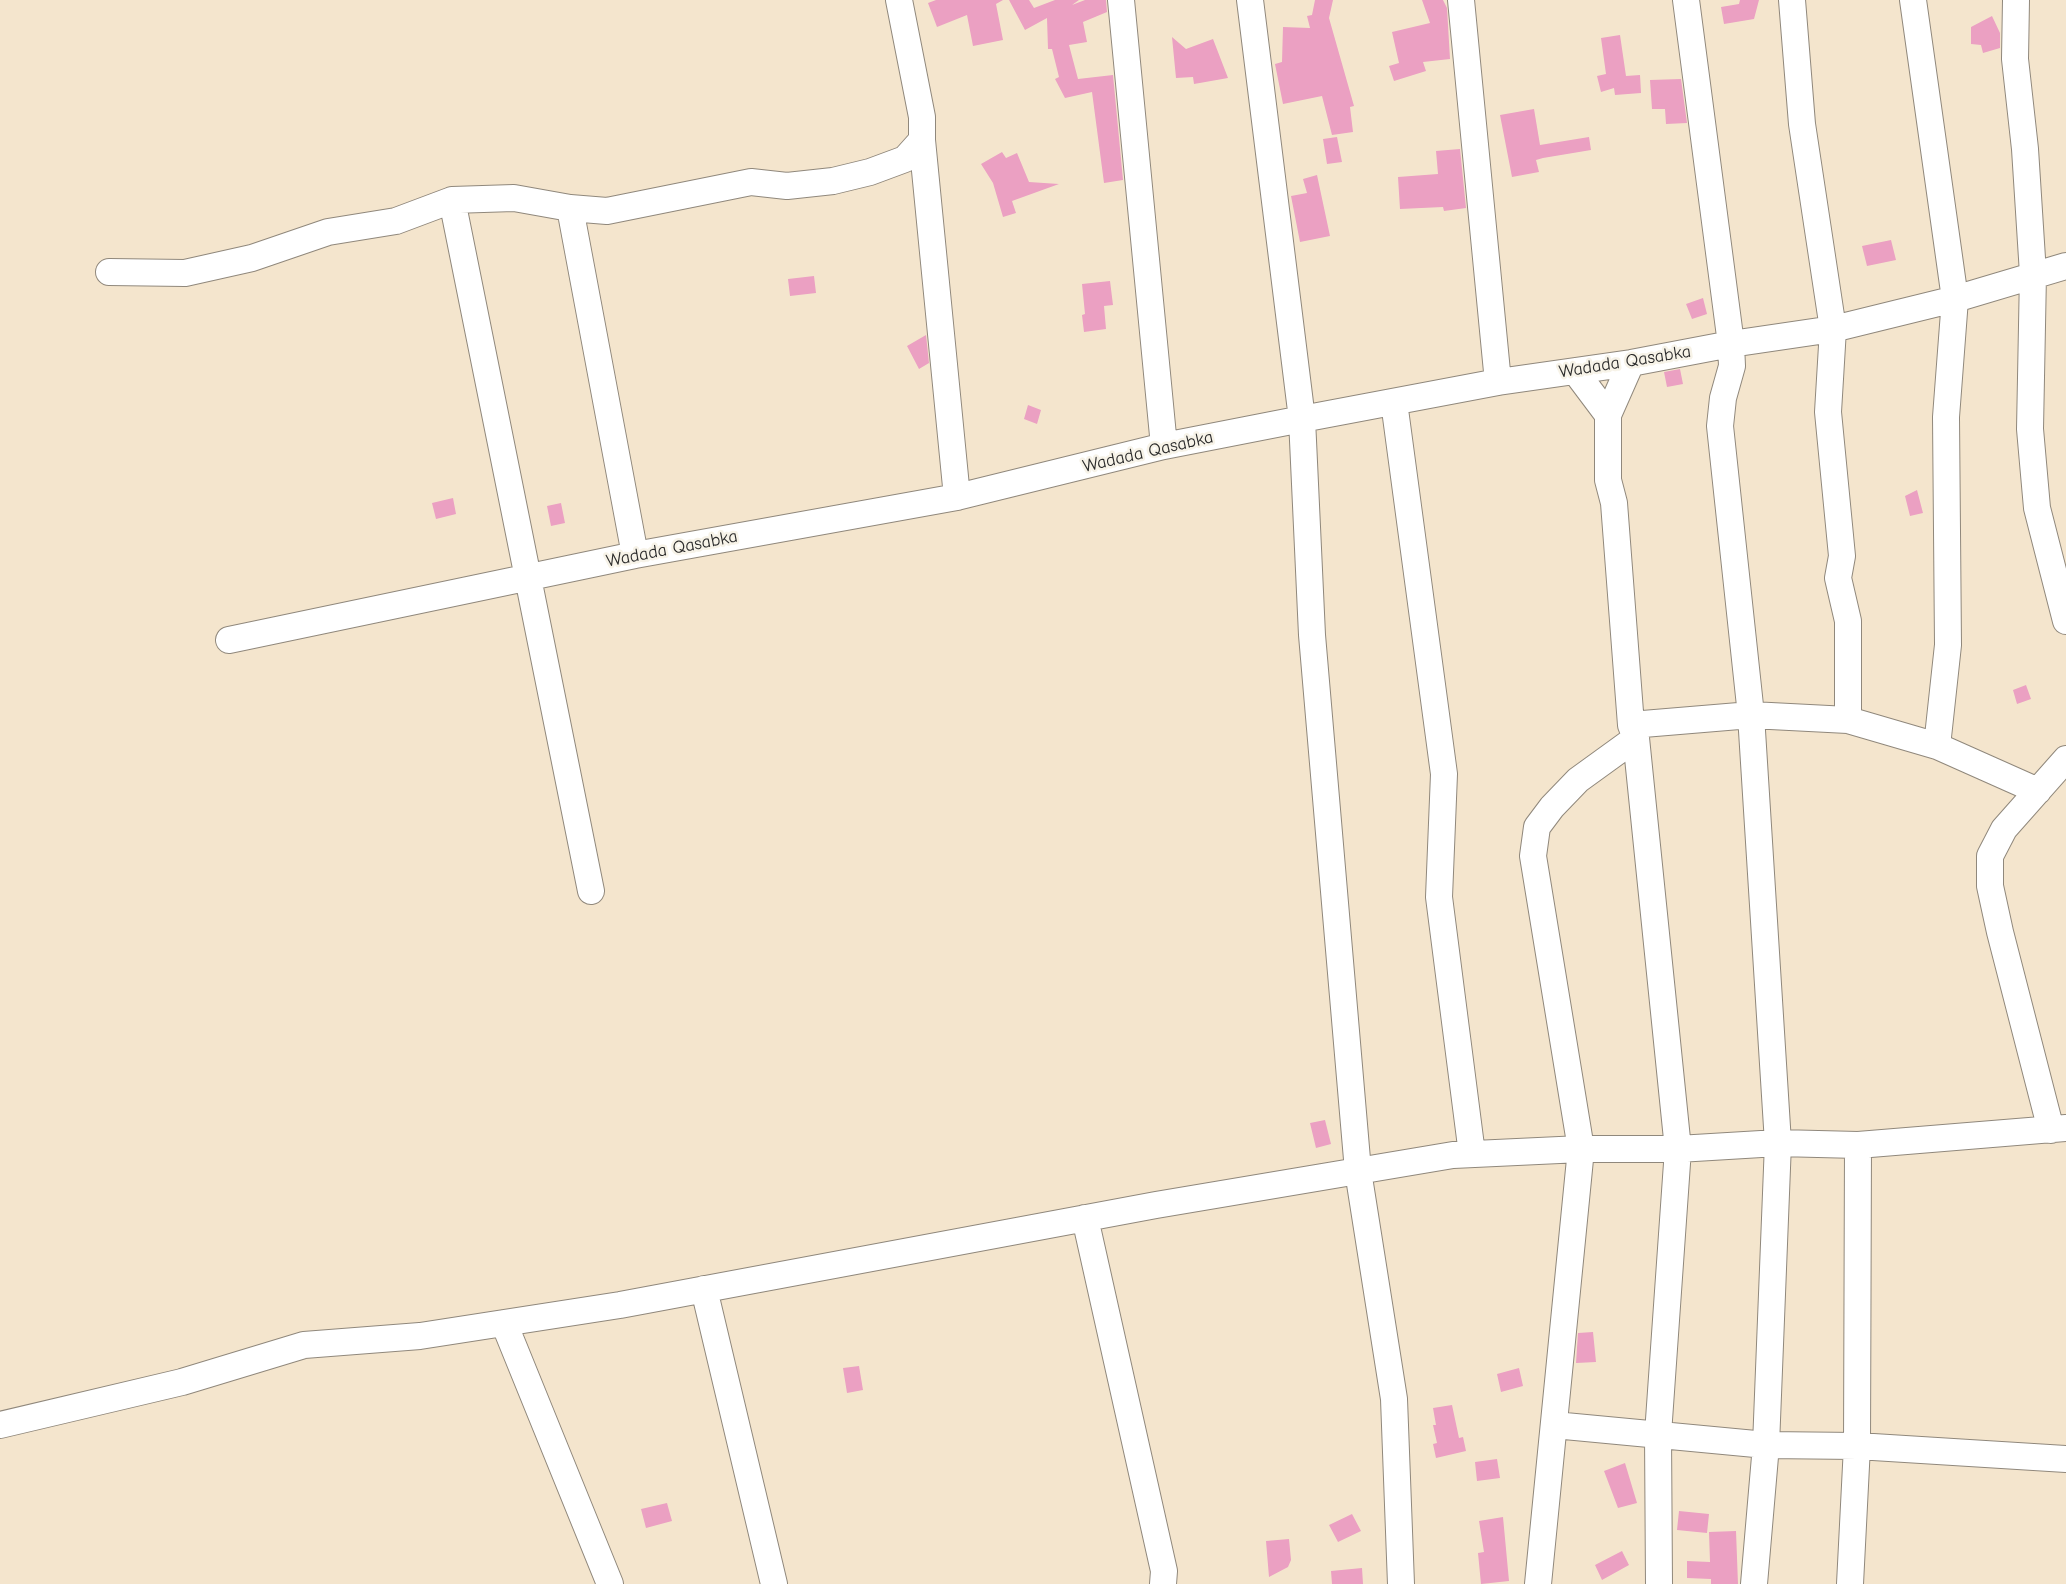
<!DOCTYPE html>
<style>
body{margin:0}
canvas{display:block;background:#f4e5cd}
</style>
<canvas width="2066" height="1584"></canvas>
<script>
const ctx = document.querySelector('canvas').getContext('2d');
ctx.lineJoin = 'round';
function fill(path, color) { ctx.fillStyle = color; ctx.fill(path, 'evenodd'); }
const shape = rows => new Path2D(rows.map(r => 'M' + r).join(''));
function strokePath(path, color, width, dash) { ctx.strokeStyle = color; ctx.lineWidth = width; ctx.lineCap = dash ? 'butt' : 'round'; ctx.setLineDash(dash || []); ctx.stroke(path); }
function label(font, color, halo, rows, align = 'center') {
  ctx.font = font + ' "Comic Neue",sans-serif'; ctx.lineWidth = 5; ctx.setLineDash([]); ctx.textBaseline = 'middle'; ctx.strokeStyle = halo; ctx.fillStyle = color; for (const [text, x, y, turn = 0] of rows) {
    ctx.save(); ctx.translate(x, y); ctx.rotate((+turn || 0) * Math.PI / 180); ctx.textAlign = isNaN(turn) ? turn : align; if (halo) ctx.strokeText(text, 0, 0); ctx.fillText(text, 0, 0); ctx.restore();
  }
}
const building = shape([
 [936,0,1003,0,996,4,1003,40,973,46,967,15,937,27,928,3],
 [1009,0,1029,0,1034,8,1055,0,1079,0,1072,5,1085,0,1106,0,1107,12,1083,22,1087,42,1069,45,1078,79,1113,75,1123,180,1104,183,1092,92,1065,98,1055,79,1059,77,1052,49,1048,49,1047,18,1025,30],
 [1315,0,1333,0,1329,18,1354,106,1350,107,1353,132,1332,135,1322,96,1283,104,1275,64,1282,62,1283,27,1310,28,1307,16,1312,15],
 [1422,0,1443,0,1447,8,1450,59,1423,62,1426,71,1394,81,1389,66,1399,63,1392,32,1430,23],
 [1740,0,1759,0,1754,19,1724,24,1721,7,1739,4],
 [1992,16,2000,33,2000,48,1983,53,1981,45,1971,44,1971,27],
 [1620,35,1626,76,1640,75,1641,93,1615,95,1614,88,1601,92,1597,76,1606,74,1601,38],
 [1172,37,1186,49,1213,39,1228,78,1194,84,1193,77,1176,78],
 [1681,79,1687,123,1666,124,1665,109,1652,109,1650,80],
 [1534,109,1540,145,1589,137,1591,150,1543,158,1536,160,1539,172,1512,177,1500,115],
 [1337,137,1342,162,1327,164,1323,139],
 [1460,149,1466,208,1444,211,1443,207,1400,209,1398,177,1438,174,1436,151],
 [1002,152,1006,158,1017,153,1029,182,1059,184,1012,201,1016,213,1003,217,993,183,981,164],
 [1317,175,1330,236,1300,242,1291,196,1307,193,1303,179],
 [1891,240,1896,260,1867,266,1862,246],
 [814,276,816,293,790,296,788,279],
 [1110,281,1113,305,1104,306,1106,329,1084,332,1082,315,1085,314,1082,284],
 [1703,298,1707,314,1692,319,1686,304],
 [926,335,929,363,919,369,907,346],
 [1680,369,1683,384,1667,387,1664,372],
 [1028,405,1041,410,1037,424,1024,419],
 [1917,490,1923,513,1910,516,1905,496],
 [453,498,456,514,436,519,432,503],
 [561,503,565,523,551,526,547,506],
 [2026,685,2031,699,2017,704,2013,690],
 [1325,1120,1331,1144,1316,1148,1310,1123],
 [1593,1332,1596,1362,1576,1363,1578,1333],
 [859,1366,863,1390,847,1393,843,1368],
 [1519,1368,1523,1386,1501,1392,1497,1374],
 [1452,1405,1459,1438,1463,1437,1466,1451,1436,1458,1433,1444,1437,1443,1433,1425,1436,1425,1433,1408],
 [1497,1459,1500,1478,1477,1481,1475,1462],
 [1625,1463,1637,1503,1618,1508,1604,1471],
 [667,1503,672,1521,646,1528,641,1509],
 [1679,1511,1709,1514,1707,1533,1677,1530],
 [1352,1514,1361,1531,1338,1542,1329,1525],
 [1503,1517,1509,1581,1481,1584,1478,1553,1484,1552,1479,1521],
 [1736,1531,1738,1584,1711,1584,1711,1579,1687,1578,1687,1561,1710,1562,1709,1532],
 [1289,1539,1291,1560,1288,1567,1269,1577,1266,1541],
 [1622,1551,1629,1565,1602,1580,1595,1565],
 [1362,1568,1363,1584,1332,1584,1331,1571]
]);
const minor = shape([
 [1121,0,1164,446],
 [1250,0,1302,419,1312,635,1358,1171,1394,1399,1401,1584],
 [1461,0,1498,382],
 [1686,0,1731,344,1732,366,1723,398,1720,426,1751,715,1778,1143,1766,1445,1754,1584],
 [1792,0,1802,124,1833,329,1828,412,1842,556,1838,578,1848,621,1848,720],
 [1913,0,1955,299,1946,417,1948,645,1937,746],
 [2016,0,2015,59,2025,149,2033,274,2030,429,2037,508,2066,621],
 [922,140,957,497],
 [452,200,591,891],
 [570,208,635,555],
 [109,272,185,273,252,258,328,232,396,221,452,200,514,198,570,208,607,211,751,182,787,186,833,181,870,172,905,159,922,140,922,117,899,0],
 [1575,371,1608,415],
 [1394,402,1444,774,1439,897,1472,1154],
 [229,640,635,555,957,497,1164,446,1302,419,1498,382,1631,363,1731,344,1833,329,1955,299,2066,266],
 [1631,725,1751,715,1848,720,1937,746,2038,791],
 [1636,738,1678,1149,1658,1434,1659,1584],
 [2051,1130,2000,932,1990,886,1990,856,2004,829,2066,759],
 [1858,1145,1857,1446,2066,1459],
 [1085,1218,1164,1571,1163,1584],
 [704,1289,774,1584],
 [504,1323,610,1584],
 [0,1425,182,1382,304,1345,420,1336,620,1305,1156,1205,1453,1155,1581,1149,1678,1149,1778,1143,1858,1145,2066,1128],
 [1554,1425,1766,1445,1857,1446,1850,1584],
 [1538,1584,1581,1149,1533,856,1537,827,1552,807,1578,780,1636,738,1631,725,1614,503,1608,480,1608,415,1631,363]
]);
const streetNames = [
 ["Wadada Qasabka",1625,362,-9],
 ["Wadada Qasabka",1148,452,-13],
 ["Wadada Qasabka",672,549,-11]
];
fill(building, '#eba0c2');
strokePath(minor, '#90887c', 28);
strokePath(minor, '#fff', 26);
label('18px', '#2b2b2b', '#f7f3e8', streetNames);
</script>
